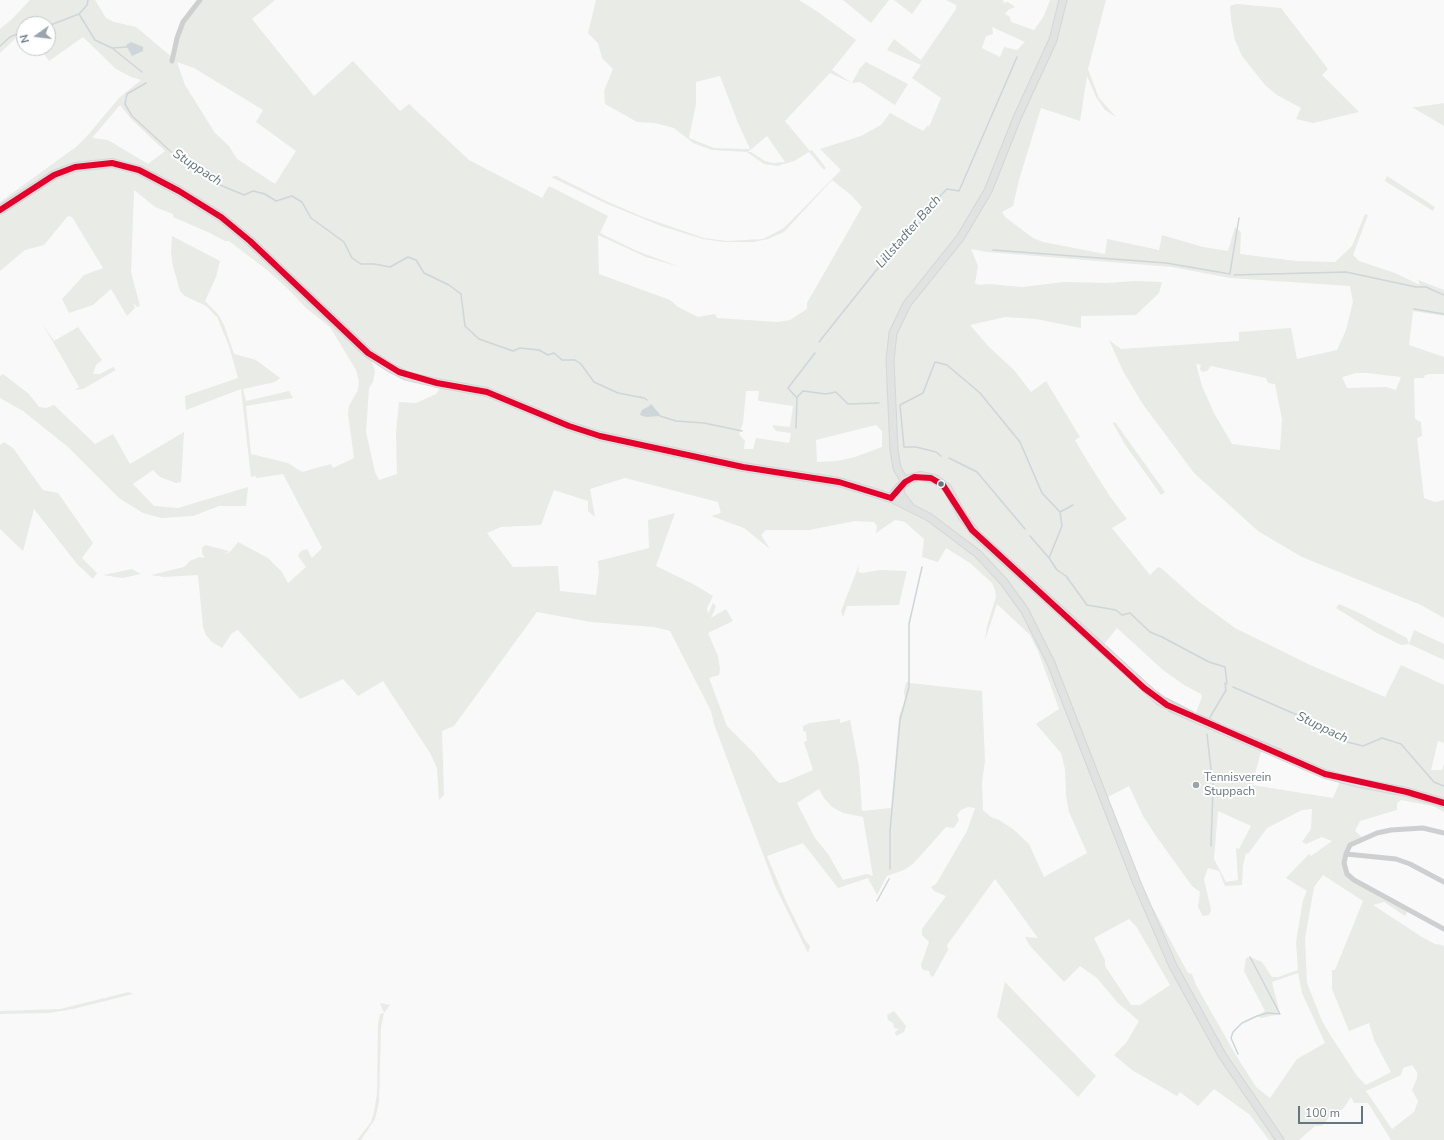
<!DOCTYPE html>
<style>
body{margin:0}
#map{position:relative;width:1444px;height:1140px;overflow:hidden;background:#f9f9f9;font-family:"Nunito Sans",sans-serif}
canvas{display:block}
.north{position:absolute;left:16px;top:16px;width:40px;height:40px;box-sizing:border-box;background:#fff;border:1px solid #c1c8cd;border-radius:50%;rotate:256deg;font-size:11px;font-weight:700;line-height:16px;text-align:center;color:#657683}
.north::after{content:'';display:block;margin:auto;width:14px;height:18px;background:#99a4ac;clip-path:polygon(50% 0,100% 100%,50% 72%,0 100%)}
.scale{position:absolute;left:1298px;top:1106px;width:65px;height:18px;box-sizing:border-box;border:2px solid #657683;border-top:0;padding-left:5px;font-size:12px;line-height:14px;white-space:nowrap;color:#657683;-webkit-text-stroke:3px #fff;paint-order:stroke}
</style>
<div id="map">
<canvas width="1444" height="1140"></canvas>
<div class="north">N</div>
<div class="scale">100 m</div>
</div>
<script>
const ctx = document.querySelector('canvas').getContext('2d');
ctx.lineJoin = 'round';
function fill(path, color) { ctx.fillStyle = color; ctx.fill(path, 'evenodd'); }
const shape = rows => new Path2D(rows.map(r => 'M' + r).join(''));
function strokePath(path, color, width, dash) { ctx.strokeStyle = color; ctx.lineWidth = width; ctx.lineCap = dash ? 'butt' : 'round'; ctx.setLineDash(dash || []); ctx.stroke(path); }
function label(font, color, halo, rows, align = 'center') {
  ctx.font = font + ' "Nunito Sans",sans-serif'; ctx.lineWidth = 4; ctx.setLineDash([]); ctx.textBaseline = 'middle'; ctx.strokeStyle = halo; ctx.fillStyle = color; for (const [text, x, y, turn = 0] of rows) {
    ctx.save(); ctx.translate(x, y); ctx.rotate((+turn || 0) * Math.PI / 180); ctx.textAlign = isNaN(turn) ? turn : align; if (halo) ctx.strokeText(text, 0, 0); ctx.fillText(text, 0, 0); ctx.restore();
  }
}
const green = shape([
 [30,0,95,0,106,18,114,22,136,27,173,58,183,22,200,0,275,0,252,19,314,96,353,61,400,111,409,104,469,160,542,198,549,186,608,216,600,233,637,251,680,267,646,257,598,235,599,274,670,300,678,307,698,317,715,314,717,318,777,322,790,320,807,309,807,303,862,207,851,195,832,180,784,232,768,239,753,242,724,242,703,239,661,226,605,203,551,177,556,176,606,201,643,217,704,238,727,241,763,239,784,228,841,170,820,149,861,136,881,125,890,113,923,131,928,125,929,127,941,98,912,78,921,65,887,50,894,39,921,60,956,9,956,5,946,0,1003,0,1004,3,1008,2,1015,7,1008,10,1005,14,1010,17,1011,22,1034,30,1044,16,1050,0,1106,0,1088,69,1099,98,1116,117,1105,110,1096,97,1087,76,1080,121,1041,108,1019,180,1013,206,1002,212,1005,217,1033,238,1043,242,1105,254,1107,239,1159,250,1162,235,1203,247,1228,251,1235,227,1241,232,1240,254,1296,261,1335,262,1352,246,1365,214,1368,215,1353,255,1359,261,1395,273,1420,285,1418,280,1444,290,1444,316,1413,311,1409,345,1444,357,1444,374,1430,374,1425,375,1424,378,1415,378,1414,380,1415,419,1421,422,1422,436,1417,438,1424,498,1435,502,1444,500,1444,618,1421,605,1302,557,1258,531,1194,473,1142,403,1123,371,1109,340,1121,349,1239,341,1239,332,1291,328,1297,359,1337,350,1346,330,1353,302,1350,286,1230,278,1172,267,987,252,971,249,978,266,975,283,979,285,989,284,1022,287,1065,282,1106,283,1135,281,1162,282,1159,293,1136,315,1081,316,1081,328,1036,319,1005,317,970,325,989,347,1014,370,1031,392,1046,381,1080,437,1075,440,1086,459,1111,498,1127,519,1112,528,1150,575,1158,567,1161,568,1197,600,1235,628,1310,665,1385,697,1401,665,1444,685,1444,743,1438,741,1431,770,1442,770,1444,764,1444,812,1433,806,1401,800,1397,803,1397,810,1360,821,1355,831,1363,838,1355,841,1346,854,1347,874,1409,909,1405,916,1384,902,1373,905,1422,937,1437,945,1437,944,1444,946,1444,1140,1391,1140,1368,1103,1354,1103,1351,1097,1343,1109,1329,1117,1322,1126,1315,1126,1299,1140,1269,1140,1250,1115,1214,1089,1198,1106,1180,1092,1177,1096,1132,1070,1114,1055,1126,1043,1139,1021,1117,1002,1097,978,1080,966,1064,982,1030,946,1025,937,1038,938,995,879,947,945,948,950,933,977,930,975,929,971,923,970,921,965,929,942,922,935,922,929,946,896,934,891,931,887,936,884,967,831,975,808,968,807,961,810,957,815,959,820,954,828,946,827,913,864,904,870,887,876,877,895,868,878,838,888,803,843,767,856,786,901,805,940,810,946,808,953,775,886,714,724,711,711,670,631,654,627,591,622,537,612,454,726,442,731,444,795,439,800,437,768,430,753,383,681,358,696,343,679,300,699,238,630,232,633,222,648,212,642,206,635,203,627,198,575,164,577,151,575,184,567,190,561,199,557,205,558,202,553,202,548,205,545,229,551,223,554,230,552,238,542,268,558,282,572,288,583,306,567,298,556,301,551,307,549,312,558,322,548,283,474,257,478,255,476,251,477,241,389,186,410,185,396,238,378,229,346,217,317,206,306,185,296,180,291,173,266,171,253,172,236,220,261,216,277,205,301,218,314,224,325,234,354,256,360,280,378,275,382,243,389,246,401,289,391,293,398,246,406,251,454,288,463,302,472,331,464,333,468,354,458,348,414,349,406,358,390,359,381,356,370,330,327,307,309,287,288,267,270,229,241,225,241,210,233,173,217,173,214,155,207,134,190,131,272,140,306,137,307,133,303,135,308,127,316,111,289,93,305,69,313,62,299,84,275,103,268,72,217,68,216,44,245,25,250,0,271,0,202,76,147,88,135,119,98,141,80,131,77,116,69,83,37,49,61,40,48,48,48,48,24,24,24,24,35,17,37,0,53,0,29,12,19],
 [992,27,1025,42,1017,50,1004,47,1000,57,982,48,986,36,993,34],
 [177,62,194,68,263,110,256,122,296,151,275,184,237,159,229,146,215,133,185,85],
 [120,105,132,120,165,151,148,164,108,140,92,138],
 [369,354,425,381,442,385,436,394,416,403,399,402,396,433,397,474,379,480,375,472,366,432,369,388,373,382,375,371],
 [1196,364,1201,365,1200,369,1202,372,1207,371,1211,366,1266,378,1268,383,1275,384,1282,419,1280,450,1232,444,1214,413,1202,386],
 [1356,373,1367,373,1401,377,1396,390,1386,387,1347,388,1342,377],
 [746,391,759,391,758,400,759,401,793,406,790,427,772,425,776,431,791,433,789,443,756,438,753,449,744,449,745,441,739,434,743,423],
 [876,425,882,431,882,447,855,457,837,461,817,462,816,440],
 [625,478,718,502,721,513,711,516,744,528,770,549,761,535,766,530,809,530,855,521,874,522,877,526,876,533,895,520,905,522,924,539,922,557,938,562,946,548,970,563,992,583,995,590,996,597,987,626,985,640,997,604,1030,635,1038,651,1059,709,1036,724,1061,753,1065,769,1066,795,1069,812,1087,853,1044,877,1029,844,1013,829,999,820,991,817,983,810,982,782,985,761,982,691,910,683,909,680,906,683,904,691,905,700,899,716,891,808,862,811,859,767,850,720,840,723,840,719,810,723,803,726,803,731,806,732,807,741,804,742,813,770,785,782,779,783,775,779,754,753,727,726,709,678,719,675,720,669,718,656,708,633,733,621,726,609,711,618,716,606,713,603,708,614,707,608,713,596,693,584,656,566,675,513,648,520,649,548,598,561,599,573,596,595,560,591,558,566,513,567,487,533,501,527,541,525,554,490,588,501,588,511,595,517,590,489],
 [1117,628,1163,670,1184,685,1201,694,1202,697,1194,718,1144,688,1101,648],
 [1262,748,1341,779,1333,798,1252,785],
 [1129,786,1143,816,1156,836,1192,886,1200,892,1198,907,1203,916,1209,915,1211,910,1204,879,1208,868,1219,871,1225,886,1242,885,1243,865,1246,853,1248,854,1267,828,1302,810,1312,809,1311,829,1302,842,1306,844,1322,837,1332,841,1311,856,1309,854,1286,878,1307,891,1303,900,1296,942,1298,970,1278,977,1272,977,1262,962,1250,957,1246,958,1244,971,1265,1011,1257,1016,1261,1018,1280,1014,1272,982,1298,973,1302,993,1325,1043,1297,1059,1270,1098,1256,1087,1234,1052,1196,985,1192,974,1188,973,1148,899,1120,831,1108,797],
 [819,789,824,798,832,807,843,813,863,817,873,876,867,874,843,880,828,854,815,838,797,803],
 [1218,811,1251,826,1239,849,1236,848,1238,880,1226,882,1214,859],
 [1323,875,1363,901,1335,970,1332,970,1332,989,1349,1031,1369,1023,1374,1040,1391,1072,1366,1085,1357,1076,1331,1036,1322,1021,1307,983,1305,939,1314,887],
 [1129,919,1136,926,1170,985,1140,1005,1131,1005,1105,966,1105,960,1094,938],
 [1412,1065,1417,1072,1417,1078,1412,1090,1418,1101,1414,1112,1392,1129,1366,1091,1401,1075,1403,1068],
 [596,0,799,0,818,12,856,40,832,70,852,83,860,68,866,62,908,84,895,105,860,82,852,83,830,73,785,121,810,151,812,150,826,168,824,170,809,152,794,161,777,166,764,164,747,152,712,150,693,143,674,128,655,123,637,122,605,104,604,91,613,69,602,58,598,43,588,33],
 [720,76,738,123,750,149,714,148,689,138,696,104,696,82],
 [767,136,785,162,773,163,765,161,751,152,748,152],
 [843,0,889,0,871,23],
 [894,0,922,0,912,14],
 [1237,4,1281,8,1328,69,1322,75,1359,112,1313,123,1296,119,1301,108,1277,95,1265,85,1242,56,1235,40,1231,20,1230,6],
 [1444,103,1444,126,1412,107,1417,107],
 [1387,176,1435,207,1433,211,1385,181],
 [42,323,54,341,78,327,102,360,96,365,93,374,100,374,113,367,116,370,83,389,75,390,79,387],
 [3,374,29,394,39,407,46,408,54,405,95,444,113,434,130,464,184,432,181,482,176,483,160,477,153,470,133,484,154,506,178,508,248,487,246,506,219,506,193,516,161,518,143,513,119,498,68,447,23,411,0,398,0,376],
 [1115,422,1165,492,1161,495,1124,443,1113,423],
 [4,442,13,448,43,490,58,493,93,543,82,558,97,573,93,579,77,564,34,509,23,551,0,529,0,445],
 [859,565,858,572,862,573,880,570,907,571,899,605,847,606,843,617,841,611],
 [132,569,141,574,122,578,103,575],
 [1339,604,1357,612,1407,638,1409,644,1414,630,1444,644,1444,660,1409,644,1401,645,1375,632,1336,608],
 [1005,982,1096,1076,1078,1097,997,1017],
 [129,992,133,994,73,1009,49,1013,0,1014,0,1011,60,1009],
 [380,1003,390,1005,384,1013,381,1027,379,1102,375,1119,361,1140,357,1140,371,1122,374,1112,377,1094,378,1024,380,1014,384,1013],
 [894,1011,906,1026,904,1032,896,1036,895,1032,899,1029,894,1028,893,1023,888,1020,887,1015]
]);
const water = shape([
 [131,42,143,47,143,51,132,56,126,45],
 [651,405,660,416,646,417,640,415,642,410]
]);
const stream = shape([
 [79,14,95,40,112,48,142,72],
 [48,26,79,14,87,5,88,0],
 [0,46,10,37,24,31],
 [112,48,128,47],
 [146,83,127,94,125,104,132,116,181,161,213,182,244,195,253,191,265,194,276,201,292,196,302,202,311,218,344,242,352,258,361,264,374,264,390,267,408,257,416,260,424,273,449,285,461,294,465,326,479,339,513,351,520,348,539,350,548,355,554,353,562,360,575,360,581,364,594,382,618,393,644,398,647,400],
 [993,250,1166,263,1230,274],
 [1230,273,1239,218],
 [1234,275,1346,272,1416,287,1426,287,1444,295],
 [1414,309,1444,314],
 [819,342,906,233,924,220,941,195,947,189,959,191,1017,57],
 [796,397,788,388,815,353],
 [651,405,660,416,676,421,704,423,742,431],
 [796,428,797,397,803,391,826,394,836,392,848,404,879,403],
 [941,456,936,452,916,447,904,447,900,405,923,393,935,362,947,365,980,393,1020,442,1042,493,1060,512,1062,526,1049,558],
 [949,458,977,472,1025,529],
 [1060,512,1073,505],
 [1030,536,1049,558,1057,570,1066,576,1087,605,1116,610,1122,615,1130,613,1150,632,1162,637,1209,662,1225,667,1227,684],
 [1107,647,1138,676],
 [1147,684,1164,697,1193,712],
 [1233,687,1311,721,1340,740,1363,746,1382,738,1401,744,1434,782,1444,786],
 [1169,711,1192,721],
 [1200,715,1220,724],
 [1209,719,1226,690,1225,683],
 [1232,729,1282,750],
 [1207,734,1213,787,1211,846],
 [890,869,890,831,900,720,909,687,909,624,922,567],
 [877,901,889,879],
 [1238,1054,1231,1038,1233,1032,1242,1023,1257,1016,1267,1013,1280,1014,1250,957]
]);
const street = shape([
 [172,61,177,38,183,22,200,0],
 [1444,833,1423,828,1391,830,1377,833,1350,845,1346,854,1344,863,1347,874,1354,880,1444,929],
 [1346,854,1396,859,1410,864,1444,882]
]);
const secondary = shape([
 [905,482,897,468,894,450,890,360,893,333,907,304,960,238,988,191,1017,118,1053,40,1063,0],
 [900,487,901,495,909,505],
 [891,498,929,517,978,554,1004,582,1025,611,1051,663,1136,881,1173,966,1222,1055,1280,1140]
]);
const primary = shape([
 [0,210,54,175,75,167,112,163,139,170,179,191,221,217,250,241,368,353,391,368,407,376,437,383,487,392,569,426,600,436,743,467,839,482,891,498,900,487,909,479,920,476,935,479,947,488,963,517,976,534,1160,701,1184,713,1325,774,1355,782,1407,792,1444,803]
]);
const bus1 = shape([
 [0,210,54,175,75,167,112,163,139,170,179,191,221,217,250,241,368,353,399,372,437,383,487,392,569,426,600,436,743,467,839,482,891,498],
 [891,498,905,482,914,477,931,478,943,485,972,530,1144,688,1167,705,1325,774,1407,792,1444,803]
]);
const markers = [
 [941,484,3.5,"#657683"],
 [1196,785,4,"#99a4ac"]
];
const poiNames = [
 ["Tennisverein",1204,778],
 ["Stuppach",1204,792]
];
const waterNames = [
 ["Stuppach",197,168,33],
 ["Lillstadter Bach",909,232,-49],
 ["Stuppach",1322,728,26]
];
fill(green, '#e8ebe6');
fill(water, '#ced6d9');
strokePath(stream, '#ced6d9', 1.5);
strokePath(secondary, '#d5d6d7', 9);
strokePath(primary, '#d5d6d7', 10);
strokePath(street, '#cecfd0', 5);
strokePath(secondary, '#e1e2e2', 7);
strokePath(primary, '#e1e2e2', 8);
strokePath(bus1, '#e4002b', 6);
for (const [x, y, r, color] of markers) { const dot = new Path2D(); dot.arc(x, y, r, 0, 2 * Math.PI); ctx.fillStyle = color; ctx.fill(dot); strokePath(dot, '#fff', 1.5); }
label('12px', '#657683', '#fff', poiNames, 'left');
label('italic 13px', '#60757c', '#fff', waterNames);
</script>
